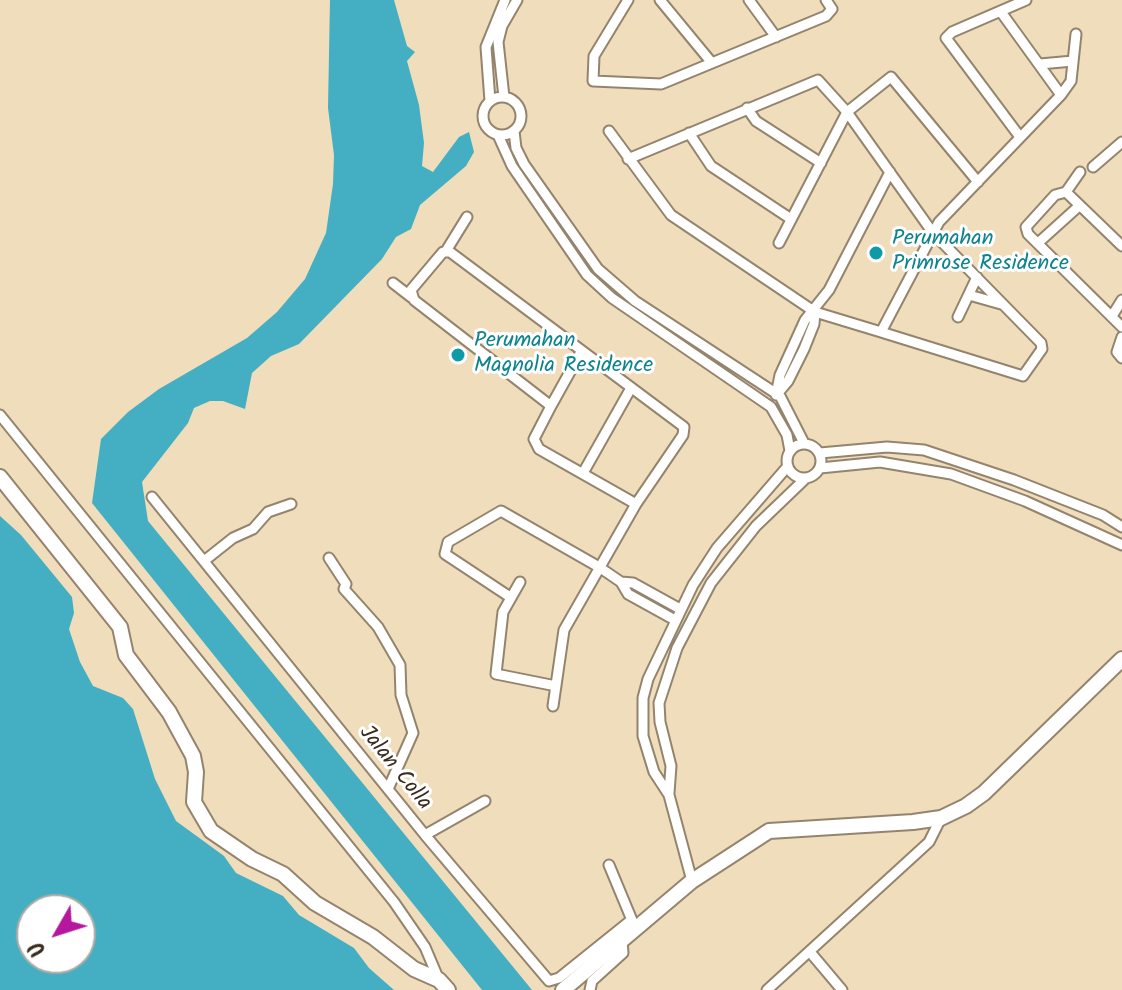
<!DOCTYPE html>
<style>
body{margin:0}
#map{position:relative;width:1122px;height:990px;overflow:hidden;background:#efddbc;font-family:Kalam,sans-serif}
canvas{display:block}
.north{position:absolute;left:16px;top:894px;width:80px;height:80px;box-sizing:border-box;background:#fff;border:2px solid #b1aaa5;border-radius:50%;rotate:231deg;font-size:22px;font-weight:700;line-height:32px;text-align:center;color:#3b2a1e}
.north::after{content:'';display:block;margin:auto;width:28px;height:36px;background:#b5179e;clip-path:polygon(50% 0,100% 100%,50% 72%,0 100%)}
</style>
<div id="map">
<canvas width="1122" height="990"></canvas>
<div class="north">U</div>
</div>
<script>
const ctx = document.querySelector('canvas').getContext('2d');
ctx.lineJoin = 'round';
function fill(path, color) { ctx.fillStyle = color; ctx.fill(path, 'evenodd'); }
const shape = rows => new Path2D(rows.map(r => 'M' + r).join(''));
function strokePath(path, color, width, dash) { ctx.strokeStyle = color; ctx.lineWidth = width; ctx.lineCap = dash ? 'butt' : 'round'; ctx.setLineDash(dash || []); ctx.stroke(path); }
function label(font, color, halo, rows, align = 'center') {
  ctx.font = font + ' Kalam,sans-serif'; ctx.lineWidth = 6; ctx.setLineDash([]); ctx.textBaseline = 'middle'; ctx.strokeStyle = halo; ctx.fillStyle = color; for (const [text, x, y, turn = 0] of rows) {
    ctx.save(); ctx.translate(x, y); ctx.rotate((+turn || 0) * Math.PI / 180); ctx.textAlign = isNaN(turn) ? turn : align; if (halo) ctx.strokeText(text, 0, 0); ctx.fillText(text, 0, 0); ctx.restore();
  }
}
const water = shape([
 [330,0,394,0,407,46,415,52,407,61,419,105,424,143,422,166,433,172,459,137,469,132,474,152,466,166,420,205,411,229,396,237,382,259,299,344,271,356,252,373,245,409,223,401,210,401,194,408,188,423,142,482,148,521,532,990,482,990,92,503,101,439,128,412,159,389,247,338,277,312,305,279,326,233,333,184,334,155,328,108],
 [0,516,21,535,72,597,74,613,69,629,80,662,93,686,123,698,133,709,155,779,176,821,224,856,236,873,283,896,299,915,354,948,369,968,394,990,0,990],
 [80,910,80,958,32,958,32,910]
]);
const street = shape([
 [628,0,594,56,593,81,661,84,826,16,832,9,826,0],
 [660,0,712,63],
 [749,0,776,37],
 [1040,64,1073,61],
 [1061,95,1071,81,1076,34],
 [504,97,498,42,502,26,517,0],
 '483 116a19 19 0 1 1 38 0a19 19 0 1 1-38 0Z',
 [490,101,486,47,505,0],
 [747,108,756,121,821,163],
 [514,131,516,148,524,164,598,269,635,301,780,396,804,443],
 [609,131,671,215,815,312,881,332,939,222,1061,95,1001,12],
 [689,133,711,166,791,219],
 [498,135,512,166,587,275,612,298,771,407,787,435,790,451],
 [1020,137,946,38,952,32,1026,0],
 [628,159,818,80,847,112,933,233,1041,343,1042,349,1023,376,881,332],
 [1093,167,1122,142],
 [1066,192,1080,172],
 [779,243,847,112,891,77,978,182],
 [1038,243,1079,206],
 [1122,246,1066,192,1055,195,1026,227,1028,234,1122,327],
 [446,251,467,217],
 [393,283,411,297],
 [969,295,1001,304],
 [1112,316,1122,300],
 [958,317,977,277],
 [1122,337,1117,352,1122,358],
 [777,394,788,381,804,349,814,324,815,312],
 [776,395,780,375,805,320,829,290,890,172],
 [551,406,581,352],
 [0,415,394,902,425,947,439,980],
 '787 461a17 17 0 1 1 34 0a17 17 0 1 1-34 0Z',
 [820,453,887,447,924,450,1014,480,1103,515,1122,527],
 [820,468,880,462,951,474,1025,501,1122,545],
 [583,473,631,388],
 [152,497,425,835,549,981,559,978,630,921],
 [329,558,346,584,344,589,378,627,400,665,401,695,413,733,388,789],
 [204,561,233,538,253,529,268,512,291,504],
 [520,582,503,612,496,674,556,686],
 [621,582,633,583,680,609],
 [510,597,445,554,448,542,501,511,599,567,621,582,628,594,675,620],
 [553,706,564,630,636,504,683,435,684,427,450,252,443,252,411,290,414,300,551,406,534,439,539,449,636,504],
 [669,793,671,766,660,722,659,703,677,648,711,583,756,526,806,478],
 [425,835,485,801],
 [609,865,634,925],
 [692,881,669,795,654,772,643,736,643,698,648,679,693,585,717,548,788,466],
 [810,952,842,990],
 [590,990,592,981,623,953,622,940],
 [767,990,929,842,941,818]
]);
const secondary = shape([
 [0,477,120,627,126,655,169,712,193,756,196,772,194,802,211,831,252,859,283,874,315,903,373,937,414,969,439,980,448,990],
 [563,990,692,881,769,831,913,822,941,818,966,806,984,793,1122,659]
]);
const markers = [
 [876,253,8,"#0f9aa8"],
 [458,355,8,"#0f9aa8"]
];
const cultureNames = [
 ["Perumahan",892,240],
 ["Primrose Residence",892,265],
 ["Perumahan",474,342],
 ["Magnolia Residence",474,367]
];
const streetNames = [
 ["Jalan Colla",394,769,51]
];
fill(water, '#44afc2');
strokePath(street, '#95846d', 13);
strokePath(secondary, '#95846d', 18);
strokePath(street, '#fff', 9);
strokePath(secondary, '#fff', 14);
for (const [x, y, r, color] of markers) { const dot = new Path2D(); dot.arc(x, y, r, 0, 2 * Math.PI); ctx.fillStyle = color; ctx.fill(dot); strokePath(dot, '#fff', 3); }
label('22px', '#0d838f', '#fff', cultureNames, 'left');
label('22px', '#3b2a1e', '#fff', streetNames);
</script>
